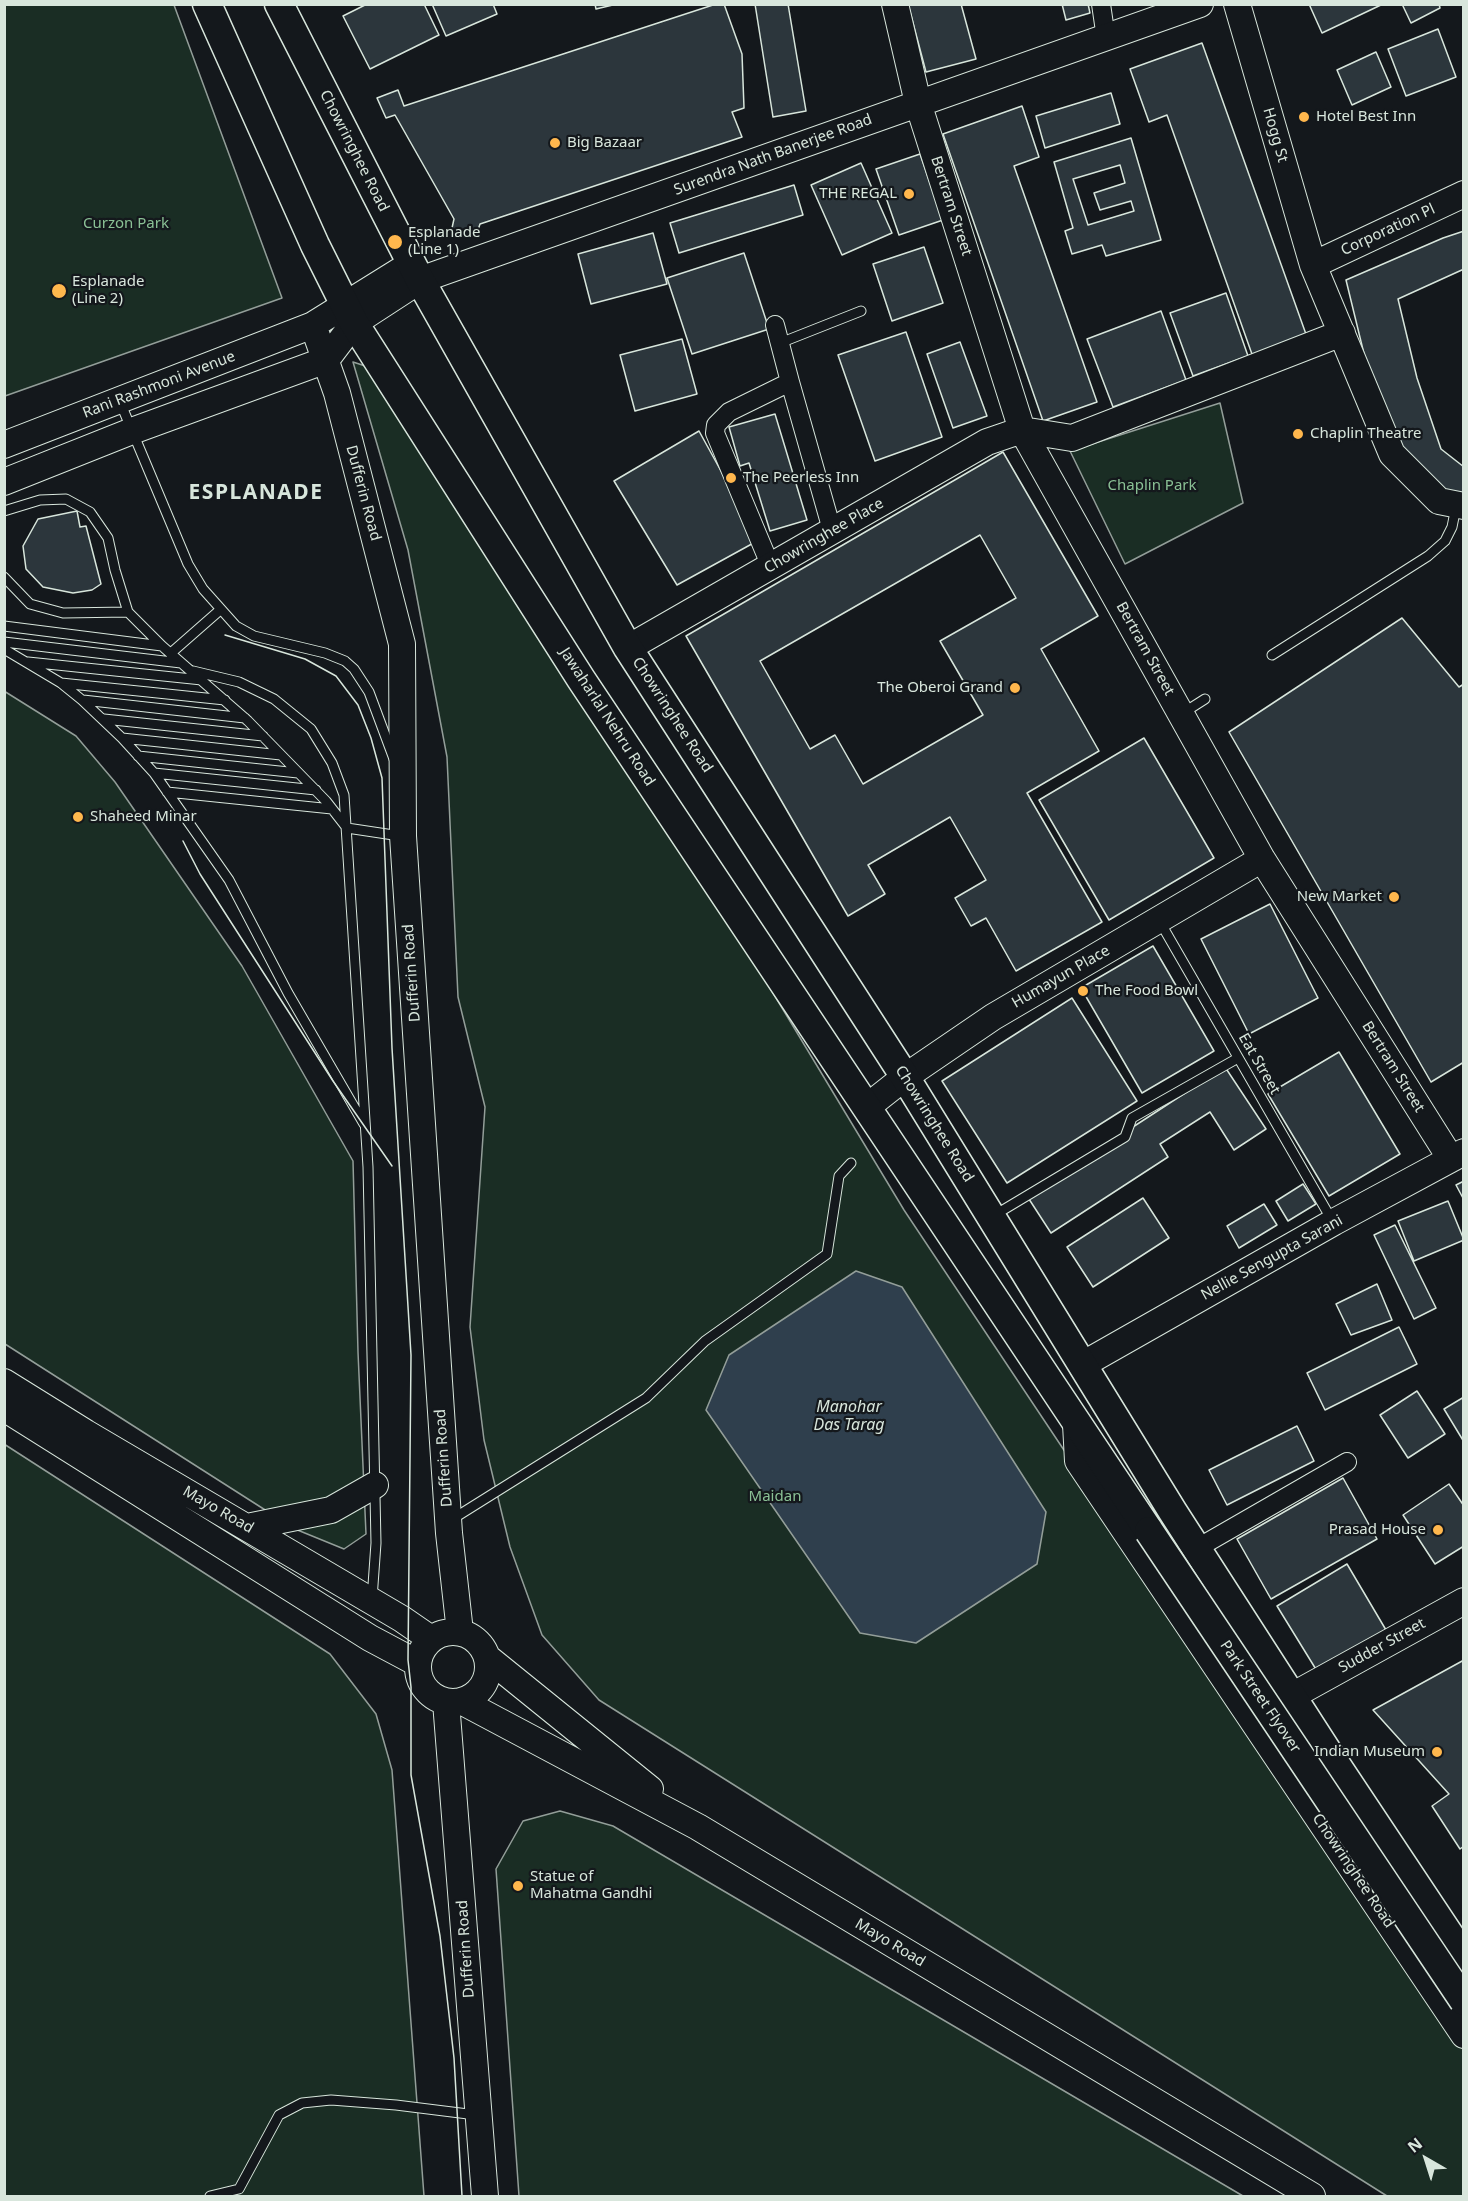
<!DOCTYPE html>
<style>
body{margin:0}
#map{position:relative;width:1468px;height:2201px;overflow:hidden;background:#14181c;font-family:"Noto Sans",sans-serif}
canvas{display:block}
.frame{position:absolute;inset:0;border:6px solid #d8e6dc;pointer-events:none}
.north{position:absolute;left:1396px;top:2129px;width:60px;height:60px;-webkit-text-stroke:4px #14181c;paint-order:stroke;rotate:321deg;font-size:16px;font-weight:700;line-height:24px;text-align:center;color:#d8e6dc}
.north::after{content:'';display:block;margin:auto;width:21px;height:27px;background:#d8e6dc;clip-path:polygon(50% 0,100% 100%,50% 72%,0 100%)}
</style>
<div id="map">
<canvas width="1468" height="2201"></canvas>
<div class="frame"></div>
<div class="north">N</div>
</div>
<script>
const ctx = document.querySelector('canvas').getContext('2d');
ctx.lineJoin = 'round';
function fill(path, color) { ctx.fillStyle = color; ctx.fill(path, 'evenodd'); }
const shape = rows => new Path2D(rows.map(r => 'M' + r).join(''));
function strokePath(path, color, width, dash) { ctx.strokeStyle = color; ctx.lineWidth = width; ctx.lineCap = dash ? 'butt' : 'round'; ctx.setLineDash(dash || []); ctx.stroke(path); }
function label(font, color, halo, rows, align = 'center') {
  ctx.font = font + ' "Noto Sans",sans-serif'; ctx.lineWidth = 4.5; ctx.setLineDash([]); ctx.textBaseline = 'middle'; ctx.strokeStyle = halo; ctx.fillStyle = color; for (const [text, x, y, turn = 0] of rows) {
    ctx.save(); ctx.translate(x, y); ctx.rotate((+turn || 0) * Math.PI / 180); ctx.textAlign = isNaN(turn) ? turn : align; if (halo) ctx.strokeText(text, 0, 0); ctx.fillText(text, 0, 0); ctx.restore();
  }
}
const green = shape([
 [4,5,174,5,282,298,5,396,4,5],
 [353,362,402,378,904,1210,1463,2049,1463,2196,1387,2196,599,1700,542,1635,510,1547,484,1440,470,1327,485,1107,458,997,447,757,408,550,353,362],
 [1220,403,1243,503,1125,564,1070,451,1220,403],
 [4,691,76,736,115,782,242,966,353,1161,358,1352,366,1534,344,1549,295,1529,5,1344,4,691],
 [4,1444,330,1654,376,1714,392,1770,424,2196,5,2196,4,1444],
 [560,1811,613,1826,1243,2196,519,2196,496,1869,523,1821,560,1811]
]);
const water = shape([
 [856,1271,902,1287,1046,1512,1037,1564,916,1643,860,1633,706,1410,729,1355,856,1271]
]);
const building = shape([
 [367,4,424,4,439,35,370,69,343,16,367,4],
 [432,4,493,4,497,14,446,36,432,4],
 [595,4,617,4,596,9,595,4],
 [716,4,724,4,742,54,744,108,732,112,742,137,480,224,477,233,470,236,458,237,452,228,454,219,395,115,386,118,377,98,398,90,404,106,716,4],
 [755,4,788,4,806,111,773,117,755,4],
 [908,4,961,4,976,59,926,72,908,4],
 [1062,4,1088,4,1090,13,1066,20,1062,4],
 [1309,4,1383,4,1322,33,1309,4],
 [1402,4,1439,4,1440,8,1411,23,1402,4],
 [1438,29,1456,77,1406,96,1388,49,1438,29],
 [1202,43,1307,337,1253,357,1167,115,1149,122,1130,69,1202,43],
 [1376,52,1391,87,1352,105,1337,70,1376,52],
 [1111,93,1120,124,1045,148,1036,116,1111,93],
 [1022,106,1039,157,1014,166,1097,402,1043,421,943,134,1022,106],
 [1131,138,1161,240,1106,256,1102,245,1072,254,1065,231,1073,228,1054,162,1131,138],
 [1120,165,1125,183,1094,193,1100,210,1131,201,1134,211,1088,225,1073,179,1120,165],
 [920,154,943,220,899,235,876,169,920,154],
 [861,163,892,233,842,255,811,185,861,163],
 [794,185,803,215,679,253,670,223,794,185],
 [1464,231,1464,269,1398,299,1417,378,1441,449,1464,467,1464,502,1456,500,1391,439,1365,358,1346,280,1443,238,1464,231],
 [653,233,667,284,591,304,578,254,653,233],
 [924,247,943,303,892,321,873,264,924,247],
 [744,253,769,329,692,354,667,278,744,253],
 [1226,293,1248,356,1193,376,1170,313,1226,293],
 [1161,311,1186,380,1113,407,1087,339,1161,311],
 [906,332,942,437,875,461,838,355,906,332],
 [682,339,697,394,635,411,620,355,682,339],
 [960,342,987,416,953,428,927,354,960,342],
 [775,414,807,520,770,531,749,463,740,466,729,427,775,414],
 [699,431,759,540,677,585,614,481,699,431],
 [1003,452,1098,616,1041,649,1099,751,1027,793,1102,922,1016,971,986,918,971,926,955,898,986,880,950,817,868,865,885,894,848,916,686,636,1003,452],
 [980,535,1016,598,940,641,983,715,863,784,835,735,810,749,760,661,980,535],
 [77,511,80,527,86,526,101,584,92,590,73,593,43,587,26,569,23,546,38,519,77,511],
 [1402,618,1459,687,1464,684,1464,1062,1431,1082,1229,732,1402,618],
 [1144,738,1214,858,1109,920,1039,800,1144,738],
 [1270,904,1318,998,1249,1034,1201,939,1270,904],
 [1153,946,1214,1051,1142,1093,1081,988,1153,946],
 [1072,998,1137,1101,1007,1183,942,1081,1072,998],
 [1339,1052,1400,1154,1329,1196,1268,1094,1339,1052],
 [1225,1067,1266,1129,1234,1150,1210,1112,1160,1144,1168,1157,1051,1233,1027,1196,1225,1067],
 [1464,1181,1464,1200,1456,1185,1464,1181],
 [1303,1184,1316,1204,1288,1221,1276,1201,1303,1184],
 [1143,1198,1169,1238,1093,1287,1067,1247,1143,1198],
 [1448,1201,1464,1240,1414,1261,1398,1221,1448,1201],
 [1264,1204,1277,1225,1239,1248,1227,1226,1264,1204],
 [1395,1225,1436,1308,1414,1319,1374,1235,1395,1225],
 [1377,1284,1392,1320,1351,1335,1336,1304,1377,1284],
 [1399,1327,1417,1364,1325,1410,1307,1373,1399,1327],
 [1417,1391,1445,1434,1408,1458,1380,1415,1417,1391],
 [1464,1397,1464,1442,1444,1409,1464,1397],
 [1297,1426,1314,1461,1227,1505,1209,1470,1297,1426],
 [1343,1478,1377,1539,1271,1599,1237,1539,1343,1478],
 [1449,1484,1464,1506,1464,1546,1435,1564,1403,1515,1449,1484],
 [1347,1564,1386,1630,1317,1671,1277,1606,1347,1564],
 [1464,1660,1464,1846,1460,1849,1432,1806,1449,1794,1373,1710,1464,1660]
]);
const lane = shape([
 [780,343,861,311],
 [120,402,188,564,203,589,236,626,254,636,325,653,345,661,354,669,369,692,394,759],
 [4,511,40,500,66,499,90,512,108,538,115,570,128,612,162,646,248,721,326,801,347,828,400,836],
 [4,577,30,604,63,613,128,612],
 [4,626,162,646],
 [4,642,181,663],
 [4,649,61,683,82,700,122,738,154,773,229,880,288,993,364,1124],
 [171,653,220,610],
 [1272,655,1428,556,1445,541,1452,527,1456,507],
 [28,662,202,680],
 [193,671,239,682,274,699,311,729,332,763,344,795,368,1167,376,1543,372,1599],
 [61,683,225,700],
 [83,700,245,718],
 [1183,713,1205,699],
 [104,719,263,736],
 [122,738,281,755],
 [138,756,298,773],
 [154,773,316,790],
 [167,792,332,809],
 [1160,922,1333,1222],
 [993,1216,1125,1137,1132,1118,1238,1058],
 [451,1520,646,1398,705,1341,827,1254,839,1176,851,1163],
 [210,2196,239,2189,279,2115,302,2103,331,2100,396,2105,476,2115]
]);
const street = shape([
 [1101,4,1106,38],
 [775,325,790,382],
 [771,567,715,433,716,425,729,412,790,382,832,530],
 [1208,1542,1347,1462]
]);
const secondary = shape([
 [895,4,918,103,1022,430,1262,859,1451,1159],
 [1237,4,1313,265,1392,454,1439,501,1464,506],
 [1313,265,1464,194],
 [313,325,337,393,402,644,403,836,449,1533,460,1632],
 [4,445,313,325,411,264],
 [4,482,132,431,326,360,354,323,420,280,1200,4],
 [628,648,987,442,1022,430,1072,438,1342,333],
 [867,1107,905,1077,993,1017,1262,859],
 [1082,1365,1334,1222,1464,1152],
 [4,1382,86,1433,402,1619,431,1639],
 [4,1408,370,1638,417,1663],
 [1076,1424,1078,1461,1464,2035],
 [247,1527,331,1510,375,1485],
 '418 1667a35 35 0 1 1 70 0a35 35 0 1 1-70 0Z',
 [488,1658,650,1789],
 [1301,1691,1464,1601],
 [461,1701,698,1827,1312,2196],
 [446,1702,485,2196]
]);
const primary = shape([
 [207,4,315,245,354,323,581,679,1149,1531],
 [279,4,420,280,628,648,905,1077,1173,1512,1325,1748,1464,1957]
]);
const tram = shape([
 [225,635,305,659,336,676,358,705,371,738,382,778,392,1048,411,1355,408,1660,411,1687,411,1775,440,1936,454,2058,462,2196],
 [183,841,200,874,333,1081,392,1166]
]);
const primaryBridge = shape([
 [1149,1531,1464,2001]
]);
const markers = [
 [1304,117,6,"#ffb74d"],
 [555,143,6,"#ffb74d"],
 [909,194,6,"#ffb74d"],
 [395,242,8,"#ffb74d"],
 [59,291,8,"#ffb74d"],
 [1298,434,6,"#ffb74d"],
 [731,478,6,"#ffb74d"],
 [1015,688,6,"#ffb74d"],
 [78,817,6,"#ffb74d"],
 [1394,897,6,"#ffb74d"],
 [1083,991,6,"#ffb74d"],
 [1438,1530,6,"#ffb74d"],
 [1437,1752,6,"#ffb74d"],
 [518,1886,6,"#ffb74d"]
];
const poiNames = [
 ["Hotel Best Inn",1316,117],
 ["Big Bazaar",567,143],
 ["THE REGAL",897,194,"right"],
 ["Esplanade",408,233],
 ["(Line 1)",408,250],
 ["Esplanade",72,282],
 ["(Line 2)",72,299],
 ["Chaplin Theatre",1310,434],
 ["The Peerless Inn",743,478],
 ["The Oberoi Grand",1003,688,"right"],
 ["Shaheed Minar",90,817],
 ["New Market",1382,897,"right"],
 ["The Food Bowl",1095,991],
 ["Prasad House",1426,1530,"right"],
 ["Indian Museum",1425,1752,"right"],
 ["Statue of",530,1877],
 ["Mahatma Gandhi",530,1894]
];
const streetNames = [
 ["Hogg St",1275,135,74],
 ["Chowringhee Road",354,151,63],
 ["Surendra Nath Banerjee Road",773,155,-20],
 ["Bertram Street",951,206,72],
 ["Corporation Pl",1388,230,-25],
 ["Rani Rashmoni Avenue",159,385,-21],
 ["Dufferin Road",363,493,75],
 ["Chowringhee Place",824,536,-30],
 ["Bertram Street",1145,649,61],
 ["Chowringhee Road",672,715,57],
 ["Jawaharlal Nehru Road",607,717,57],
 ["Dufferin Road",412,973,-94],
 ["Humayun Place",1061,977,-30],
 ["Eat Street",1259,1064,60],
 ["Bertram Street",1393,1067,58],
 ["Chowringhee Road",934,1124,58],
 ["Nellie Sengupta Sarani",1272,1258,-29],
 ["Dufferin Road",444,1458,-94],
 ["Mayo Road",218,1510,30],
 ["Sudder Street",1382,1646,-29],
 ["Park Street Flyover",1260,1697,56],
 ["Chowringhee Road",1353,1871,56],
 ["Mayo Road",890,1943,31],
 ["Dufferin Road",466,1949,-94]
];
const parkNames = [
 ["Curzon Park",126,224],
 ["Chaplin Park",1152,486],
 ["Maidan",775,1497]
];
const waterNames = [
 ["Manohar",849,1407],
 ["Das Tarag",849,1425]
];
const districtNames = [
 ["ESPLANADE",256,493]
];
fill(green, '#1a2d24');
strokePath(green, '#939e99', 1.5);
fill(water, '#2f3f4d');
strokePath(water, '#939e99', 1.5);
fill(building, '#2c363c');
strokePath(building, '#d8e6dc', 1.5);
strokePath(lane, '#d8e6dc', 11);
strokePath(street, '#d8e6dc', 20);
strokePath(secondary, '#d8e6dc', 28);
strokePath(primary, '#d8e6dc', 31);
strokePath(lane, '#14181c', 9);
strokePath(street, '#14181c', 18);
strokePath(secondary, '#14181c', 26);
strokePath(primary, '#14181c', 28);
strokePath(tram, '#d8e6dc', 1.5);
strokePath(primaryBridge, '#d8e6dc', 31, []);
strokePath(primaryBridge, '#14181c', 28);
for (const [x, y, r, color] of markers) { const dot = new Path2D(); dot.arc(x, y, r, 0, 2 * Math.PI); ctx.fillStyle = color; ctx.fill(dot); strokePath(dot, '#14181c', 2); }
label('15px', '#d8e6dc', '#14181c', poiNames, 'left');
label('15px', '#d8e6dc', '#14181c', streetNames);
label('15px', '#8ac095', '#14181c', parkNames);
label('italic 16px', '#d8e6dc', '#14181c', waterNames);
ctx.letterSpacing = '1.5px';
label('bold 21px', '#d8e6dc', '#14181c', districtNames);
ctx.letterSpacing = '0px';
</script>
